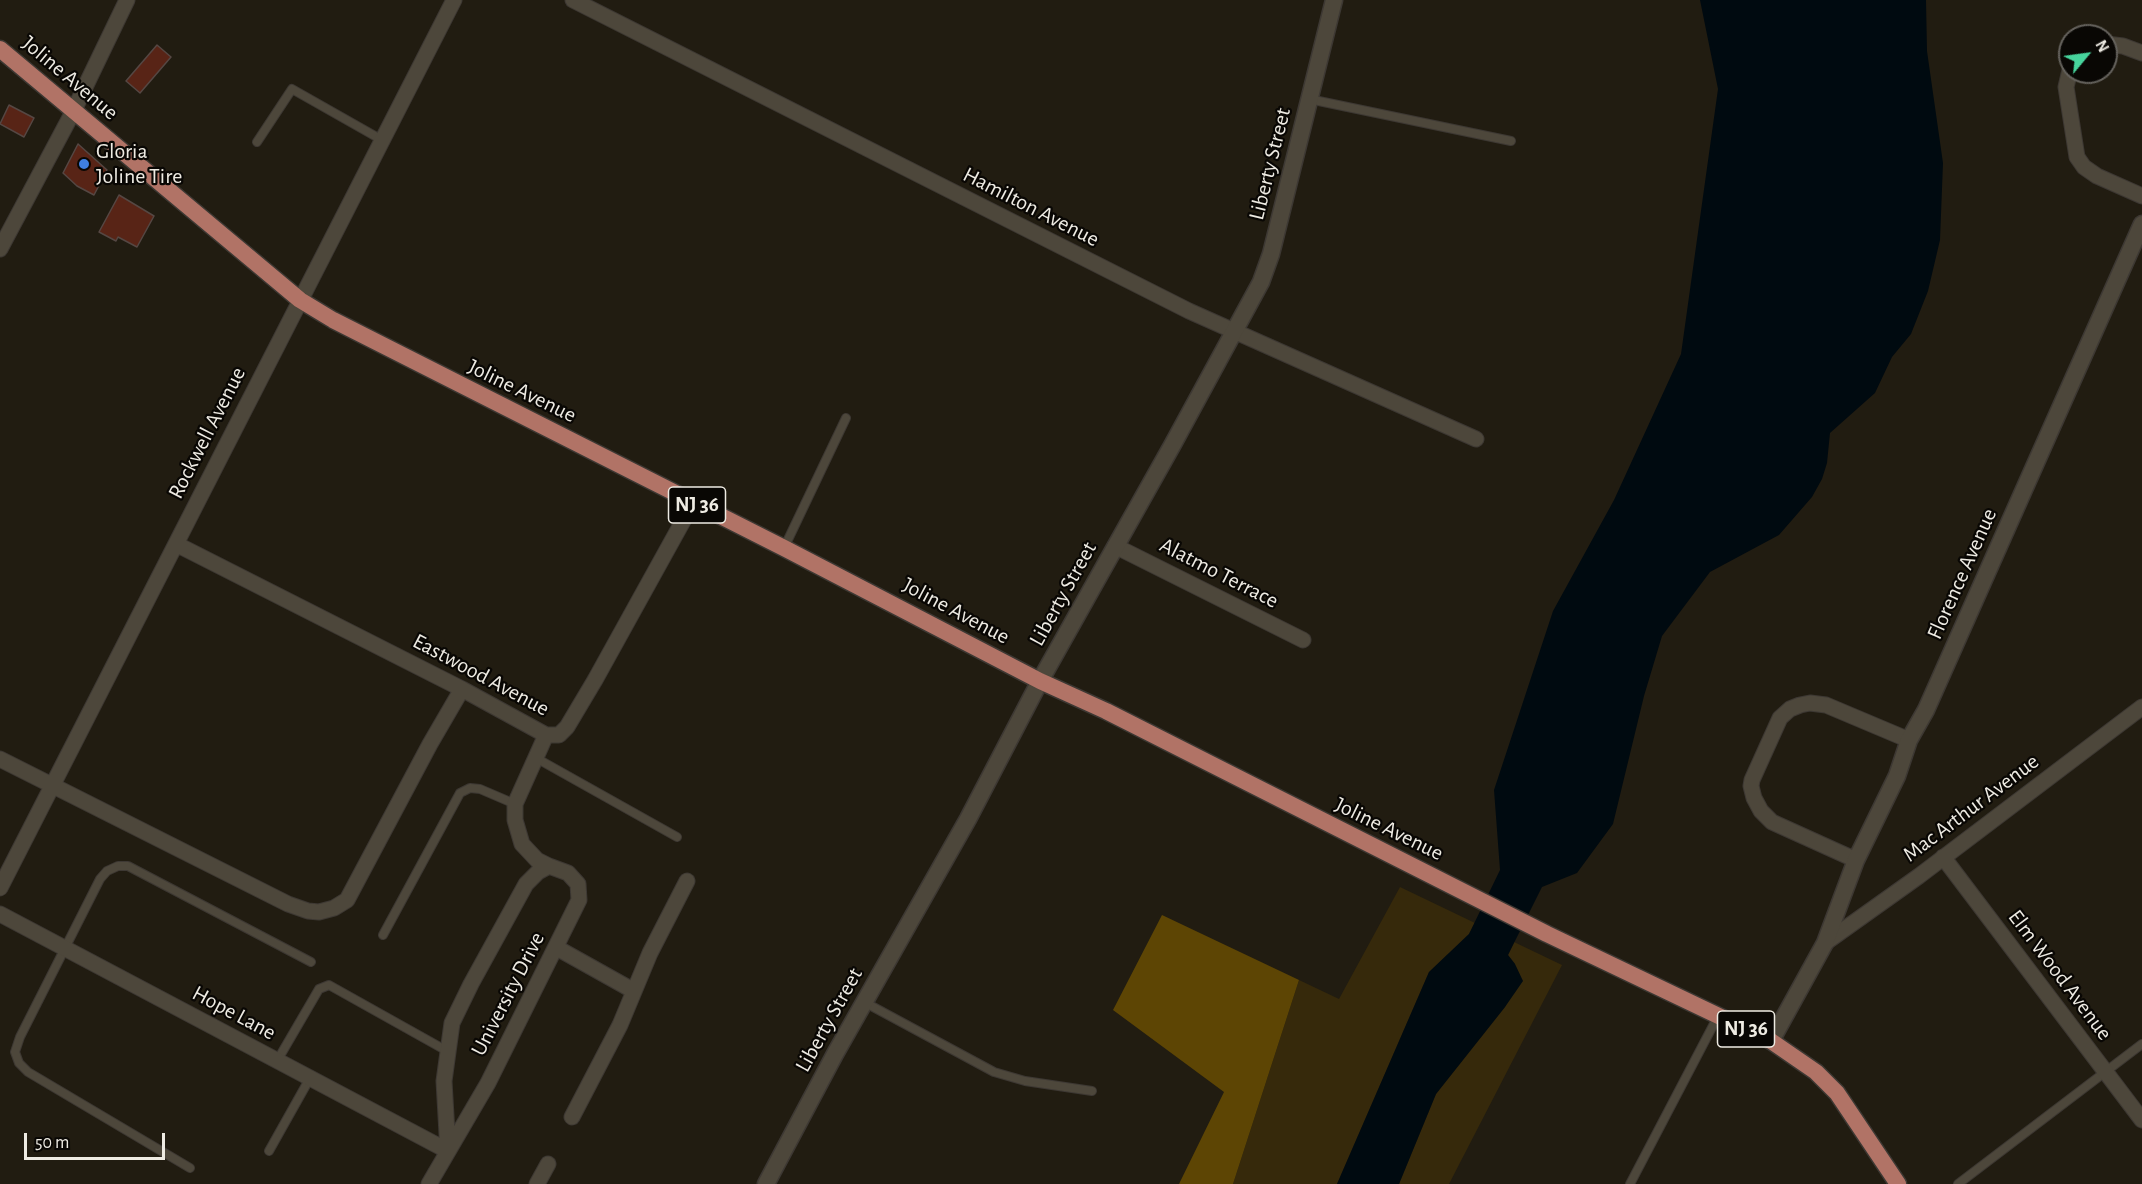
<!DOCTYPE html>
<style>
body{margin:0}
#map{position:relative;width:2142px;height:1184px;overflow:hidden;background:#211c11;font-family:"Alegreya Sans",sans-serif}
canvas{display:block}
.north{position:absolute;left:2058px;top:24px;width:60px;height:60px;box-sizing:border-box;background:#090704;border:2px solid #65625d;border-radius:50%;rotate:61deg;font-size:16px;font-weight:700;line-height:24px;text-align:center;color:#eeebe3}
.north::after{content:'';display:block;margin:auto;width:21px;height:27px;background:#47d49d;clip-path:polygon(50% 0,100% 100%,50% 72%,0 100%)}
.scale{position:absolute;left:24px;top:1133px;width:141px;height:27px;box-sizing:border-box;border:3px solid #eeebe3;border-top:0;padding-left:8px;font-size:18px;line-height:21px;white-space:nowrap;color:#eeebe3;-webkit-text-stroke:4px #090704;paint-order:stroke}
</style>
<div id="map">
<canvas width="2142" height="1184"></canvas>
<div class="north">N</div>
<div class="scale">50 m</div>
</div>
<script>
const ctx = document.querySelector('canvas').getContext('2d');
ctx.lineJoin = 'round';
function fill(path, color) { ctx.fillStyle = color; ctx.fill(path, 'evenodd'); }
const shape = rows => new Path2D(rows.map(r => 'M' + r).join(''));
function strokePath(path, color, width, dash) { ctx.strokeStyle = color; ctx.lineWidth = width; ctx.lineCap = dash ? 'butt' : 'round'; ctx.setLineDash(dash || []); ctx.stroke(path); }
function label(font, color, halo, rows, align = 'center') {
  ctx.font = font + ' "Alegreya Sans",sans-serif'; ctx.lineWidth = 4.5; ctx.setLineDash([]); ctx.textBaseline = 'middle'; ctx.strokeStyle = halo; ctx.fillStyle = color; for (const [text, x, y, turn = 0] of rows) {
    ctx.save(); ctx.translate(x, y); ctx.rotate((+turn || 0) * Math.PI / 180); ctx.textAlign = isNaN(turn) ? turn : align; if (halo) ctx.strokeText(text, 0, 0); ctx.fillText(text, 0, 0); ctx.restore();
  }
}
const green = shape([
 [1400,887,1475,923,1469,934,1429,972,1337,1184,1233,1184,1299,980,1339,999],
 [1514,942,1562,965,1449,1184,1399,1184,1436,1094,1505,1007,1515,964,1508,955]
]);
const forest = shape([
 [1162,915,1299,980,1233,1184,1179,1184,1224,1092,1113,1010]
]);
const water = shape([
 [1700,0,1926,0,1927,51,1943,163,1940,240,1928,291,1911,334,1892,357,1875,393,1830,433,1827,463,1822,479,1812,497,1779,535,1710,572,1662,636,1644,696,1613,824,1577,873,1542,887,1508,955,1515,964,1523,981,1505,1007,1436,1094,1399,1184,1337,1184,1429,972,1469,934,1500,870,1494,790,1553,611,1614,500,1681,354,1718,89]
]);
const building = shape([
 [157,45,171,57,140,93,126,81,157,45],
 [9,105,34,118,24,137,0,124,9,105],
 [78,144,107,170,94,195,77,186,63,173,78,144],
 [119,195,154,216,137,247,118,237,116,241,99,232,119,195]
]);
const service = shape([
 [1309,99,1511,141],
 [257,142,292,89,382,140],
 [784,548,846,418],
 [536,758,677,837],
 [383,935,460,793,470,788,480,789,515,804],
 [864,1002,994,1072,1025,1081,1092,1091],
 [277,1061,319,989,329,985,447,1051],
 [269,1151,310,1078],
 [190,1168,28,1072,19,1063,15,1052,20,1037,100,879,107,871,118,866,128,866,311,962],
 [1630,1184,1718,1016],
 [1958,1184,2142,1044]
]);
const minor = shape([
 [573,0,1189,311,1476,439],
 [2106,44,2123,46,2142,53],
 [2070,70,2066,87,2077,157,2084,167,2097,176,2142,196],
 [0,249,74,110,127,0],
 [176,544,462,689,546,735,559,735,567,727,595,680,693,503],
 [1115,546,1303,640],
 [546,735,515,804,515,820,522,844,537,860,549,866],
 [0,759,288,904,308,911,319,912,334,908,347,900,430,744,462,689],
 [1943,857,2142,1120],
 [1856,860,1772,822,1761,811,1754,798,1751,786,1752,780,1780,718,1790,709,1800,705,1810,703,1826,705,1909,740],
 [0,888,454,0],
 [0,914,448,1151],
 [1825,943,1919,876,2142,707],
 [557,948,634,991],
 [572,1117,620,1025,650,953,687,881],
 [429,1184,488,1083,579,900,578,884,568,873,549,866,538,872,526,884,471,984,452,1023,444,1081,448,1151],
 [537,1184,548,1164]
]);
const tertiary = shape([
 [1771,1041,1825,943,1856,860,1897,776,1909,740,1926,710,2142,224],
 [766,1184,835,1054,968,819,1040,681,1173,444,1261,282,1271,254,1334,0]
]);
const primary = shape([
 [0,49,300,300,333,320,784,548,1040,681,1106,711,1547,934,1771,1041,1816,1072,1837,1093,1898,1184]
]);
const markers = [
 [84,164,6,"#3f7fe0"]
];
const shields = [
 [697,505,57],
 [1746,1029,57]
];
const shieldNames = [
 ["NJ 36",697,505],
 ["NJ 36",1746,1029]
];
const streetNames = [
 ["Joline Avenue",70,78,40],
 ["Liberty Street",1270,164,-76],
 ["Hamilton Avenue",1031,207,27],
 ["Joline Avenue",522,391,26],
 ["Rockwell Avenue",207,433,-63],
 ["Alatmo Terrace",1219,573,27],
 ["Florence Avenue",1962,574,-66],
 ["Liberty Street",1063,594,-61],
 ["Joline Avenue",956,611,28],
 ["Eastwood Avenue",481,675,28],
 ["Mac Arthur Avenue",1971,808,-37],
 ["Joline Avenue",1389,829,26],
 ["Elm Wood Avenue",2060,975,53],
 ["University Drive",508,994,-63],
 ["Hope Lane",234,1013,28],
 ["Liberty Street",829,1020,-61]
];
const poiNames = [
 ["Gloria",96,151],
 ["Joline Tire",96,176]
];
fill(green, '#36290b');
fill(forest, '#5d4504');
fill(water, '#000a10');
fill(building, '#582416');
strokePath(building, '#554743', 1.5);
strokePath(service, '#3d3833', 10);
strokePath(minor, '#3d3833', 17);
strokePath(tertiary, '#3d3833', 19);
strokePath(primary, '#3d3833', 19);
strokePath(service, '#4d473b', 8);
strokePath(minor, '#4d473b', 15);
strokePath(tertiary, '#4d473b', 16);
strokePath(primary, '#b17366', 16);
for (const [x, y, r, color] of markers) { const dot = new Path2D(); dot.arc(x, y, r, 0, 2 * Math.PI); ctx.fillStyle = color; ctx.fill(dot); strokePath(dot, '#090704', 2); }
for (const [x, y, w] of shields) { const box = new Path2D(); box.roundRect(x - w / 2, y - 18, w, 36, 4.5); ctx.fillStyle = '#090704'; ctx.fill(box); strokePath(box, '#eeebe3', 1.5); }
label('bold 21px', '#eeebe3', null, shieldNames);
label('22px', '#eeebe3', '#090704', streetNames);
label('22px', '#eeebe3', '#090704', poiNames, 'left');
</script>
